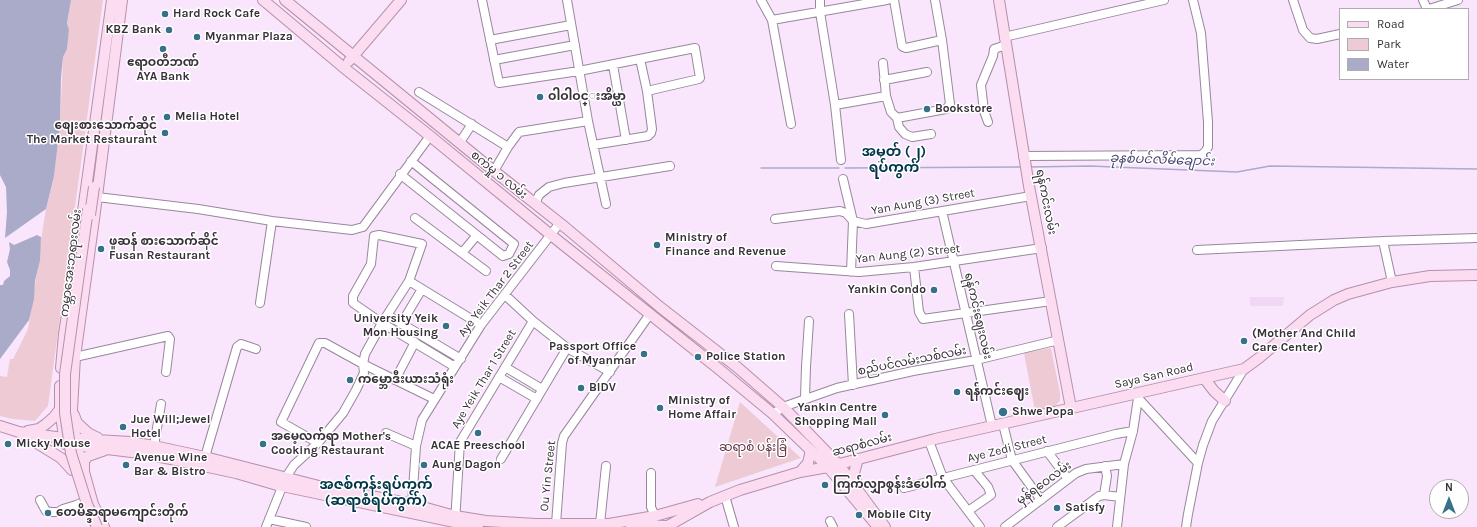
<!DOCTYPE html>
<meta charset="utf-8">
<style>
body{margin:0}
#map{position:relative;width:1477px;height:527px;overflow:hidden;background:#f9e6fd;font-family:Karla,sans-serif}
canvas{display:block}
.legend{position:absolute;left:1339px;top:8px;width:130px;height:72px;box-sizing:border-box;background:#fff;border:1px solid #afacb0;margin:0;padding:5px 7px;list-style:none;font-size:12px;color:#373039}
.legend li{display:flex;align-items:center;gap:8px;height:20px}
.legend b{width:20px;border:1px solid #afacb0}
.north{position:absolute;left:1429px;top:479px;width:40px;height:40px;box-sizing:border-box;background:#fff;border:1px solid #afacb0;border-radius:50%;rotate:0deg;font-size:11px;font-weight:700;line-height:16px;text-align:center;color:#373039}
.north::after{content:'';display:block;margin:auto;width:14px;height:18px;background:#367089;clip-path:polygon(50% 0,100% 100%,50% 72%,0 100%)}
</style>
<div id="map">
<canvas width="1477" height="527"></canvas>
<ul class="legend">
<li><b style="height:5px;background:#fbdcf1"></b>Road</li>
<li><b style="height:11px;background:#edcad4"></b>Park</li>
<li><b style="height:11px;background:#aaabc9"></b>Water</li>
</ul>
<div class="north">N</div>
</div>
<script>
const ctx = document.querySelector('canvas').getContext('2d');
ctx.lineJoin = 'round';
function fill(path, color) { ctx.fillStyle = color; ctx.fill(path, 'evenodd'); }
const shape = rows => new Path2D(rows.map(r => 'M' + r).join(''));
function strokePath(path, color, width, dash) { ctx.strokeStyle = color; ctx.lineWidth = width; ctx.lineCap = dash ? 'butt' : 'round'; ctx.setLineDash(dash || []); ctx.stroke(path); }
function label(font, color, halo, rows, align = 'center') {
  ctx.font = font + ' Karla,"Noto Sans Myanmar",sans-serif'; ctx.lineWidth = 3; ctx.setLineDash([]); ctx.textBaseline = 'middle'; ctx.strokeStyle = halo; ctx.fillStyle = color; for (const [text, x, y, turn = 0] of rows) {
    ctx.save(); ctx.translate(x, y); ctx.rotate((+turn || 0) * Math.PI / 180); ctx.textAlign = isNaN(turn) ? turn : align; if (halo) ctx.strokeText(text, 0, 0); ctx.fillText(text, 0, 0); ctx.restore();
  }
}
const built = shape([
 [1250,297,1284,297,1283,306,1250,306]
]);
const green = shape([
 [71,0,103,0,48,406,35,421,13,419,0,416,0,376,7,377,10,359,13,359,28,329,39,260,39,252,46,209,54,176,60,126,63,57,67,49,69,30,67,23],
 [1051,348,1060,393,1060,401,1055,406,1035,411,1024,353],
 [740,402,801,458,715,487]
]);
const water = shape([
 [0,0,71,0,67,23,69,30,67,49,63,57,61,77,60,126,54,176,46,209,5,238,7,212,6,187,0,175],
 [37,235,41,237,40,260,35,281,34,299,29,320,0,359,0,285,3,285,4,281,10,276,10,270,7,262,10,249,9,242,14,245]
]);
const stream = shape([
 [1029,167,1090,166,1237,172,1270,166,1477,169],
 [761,168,839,168],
 [845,168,1021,167]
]);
const minor = shape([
 [482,0,499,83,579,71,695,48,700,78,699,79,647,91],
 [567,0,588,121,606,204],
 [761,0,772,20,791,124],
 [820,0,820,12,835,105,841,160],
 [894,0,902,46,903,47,906,48,942,40],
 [1293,0,1303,30,1310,38,1317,39,1340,34],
 [1423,0,1427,9],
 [1429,9,1458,0],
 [772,20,887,0],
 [1004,37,1164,0],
 [490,40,571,25],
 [494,60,575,45],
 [883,63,886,96],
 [613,65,626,140],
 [884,80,927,72],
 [419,92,508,147],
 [835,105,886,96,891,112,897,118,946,109,950,104,942,40,935,0],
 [897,118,899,127,905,134,912,137,931,134],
 [988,122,984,111,981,85,993,56,994,49,1006,45],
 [460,142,472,124],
 [593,145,648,136,651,133,652,129,647,91,640,59],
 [1023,156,1201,155,1205,152,1208,147,1208,122,1201,33,1193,0],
 [494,171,508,147,519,132,588,121],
 [400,174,503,256,509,254,514,244,411,161],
 [843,179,853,221,851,272],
 [97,197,198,209,272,221,352,230,363,227,430,136],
 [535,204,539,195,549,187,564,183,670,166],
 [942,211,992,426],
 [415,218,486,271],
 [775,219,840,211,846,213,853,221,866,224,1031,196],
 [1383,241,1392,282],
 [1197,250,1383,241,1477,238],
 [462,253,477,235],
 [776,266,859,272,914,267,1042,248],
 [914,267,919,312,923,319,1051,301],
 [409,281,481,325],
 [505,295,533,321,567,348,610,372],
 [260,303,272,221],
 [849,314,853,385],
 [387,315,461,359],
 [401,324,422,289],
 [75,357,168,336,170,339,166,372],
 [505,367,542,389],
 [499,377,537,399],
 [395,380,415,342],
 [805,398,806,367,809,321],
 [1138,398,1198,463],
 [773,414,783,407,837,388,913,371,976,360,1059,340],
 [1003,424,1012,460,1041,500],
 [386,433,416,446],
 [929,441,943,478,980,527],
 [318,443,281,422,319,343,325,343,363,364,434,399],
 [154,446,161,404],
 [1047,451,1068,479],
 [205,457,237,347,241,344,256,349],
 [501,459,567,348],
 [651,473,651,507,655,516],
 [904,488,1116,434,1133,431],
 [1104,495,1107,476,1105,466],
 [725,496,734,527],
 [40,500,46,511,51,512,58,512,63,509,76,505,83,502],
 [412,504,416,446,422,420,481,325,559,224],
 [968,511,991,495,988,487,974,470],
 [269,519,306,527],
 [830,521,833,527],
 [455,522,460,442,533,321],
 [556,524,562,443,564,436,650,314],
 [600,524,606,466],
 [266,527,286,477,294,465,318,443,343,413,356,390,364,373,363,364,365,354,382,323,409,281,422,244,379,235,374,236,371,264,353,296,353,303,382,323,455,367],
 [1005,527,1076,473,1086,469,1124,464],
 [1057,527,1099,496,1104,495,1120,497],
 [1117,527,1124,464,1133,431,1138,398,1137,393],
 [1186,527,1188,514,1198,463,1203,445,1212,421,1244,369]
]);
const major = shape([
 [263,0,343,67,430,136,551,235,720,370,773,414,828,467,878,527],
 [285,0,494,171,566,228,660,307,737,367,783,407,839,465,885,527],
 [999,0,1029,186,1071,408],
 [349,61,401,0],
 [82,218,112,0],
 [61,368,64,334,78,246],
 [1204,378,1214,391,1225,401],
 [60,386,60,409,65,444],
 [74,415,77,423,88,433,98,438],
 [0,426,19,432,63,438,130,442,154,446,205,457,319,486,412,504,455,516,486,521,536,524,609,524,655,516,698,504],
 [28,431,39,429,46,424,54,417,60,409],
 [22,434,61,458,72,470],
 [72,442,82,446,140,453,171,459,236,473,277,485,478,527],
 [84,469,84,461,88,456,105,450],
 [800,472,808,463,810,454,810,450],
 [857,488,854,473,858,459],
 [631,525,667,526],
 [104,527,93,504,76,443,72,410,75,357,95,212,122,0],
 [666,527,710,502,740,490,800,472,828,467,935,439,1244,369,1259,358,1310,315,1334,300,1348,294,1392,282,1430,276,1477,275]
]);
const majorBridge = shape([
 [88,209,65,374,65,413,71,453,87,504,97,527],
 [90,215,94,187]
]);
const markers = [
 [165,14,4,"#367089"],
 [169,30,4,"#367089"],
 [197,37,4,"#367089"],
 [163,49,4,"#367089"],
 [540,97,4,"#367089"],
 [927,109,4,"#367089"],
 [167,117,4,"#367089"],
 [165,133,4,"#367089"],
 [657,245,4,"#367089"],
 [101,249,4,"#367089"],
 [934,290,4,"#367089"],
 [446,326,4,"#367089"],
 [1244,341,4,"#367089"],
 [644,354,4,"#367089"],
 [698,357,4,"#367089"],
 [350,380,4,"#367089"],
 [581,388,4,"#367089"],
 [957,392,4,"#367089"],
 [660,408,4,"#367089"],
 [1003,412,5,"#367089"],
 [885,415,4,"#367089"],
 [123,427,4,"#367089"],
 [478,433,4,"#367089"],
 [8,444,4,"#367089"],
 [263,444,4,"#367089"],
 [126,465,4,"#367089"],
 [424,465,4,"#367089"],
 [825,485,4,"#367089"],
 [1057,508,4,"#367089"],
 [48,513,4,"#367089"],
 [859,515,4,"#367089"]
];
const poiNames = [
 ["Hard Rock Cafe",173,14],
 ["KBZ Bank",161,30,"right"],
 ["Myanmar Plaza",205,37],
 ["ဧရာဝတီဘဏ်",163,63,"center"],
 ["AYA Bank",163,77,"center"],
 ["ဝါဝါဝင္းအိမ္ယာ",548,97],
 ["Bookstore",935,109],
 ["Melia Hotel",175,117],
 ["စျေးစားသောက်ဆိုင်",157,126,"right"],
 ["The Market Restaurant",157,140,"right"],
 ["Ministry of",665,238],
 ["Finance and Revenue",665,252],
 ["ဖူဆန် စားသောက်ဆိုင်",109,242],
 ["Fusan Restaurant",109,256],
 ["Yankin Condo",926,290,"right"],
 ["University Yeik",438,319,"right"],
 ["Mon Housing",438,333,"right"],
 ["(Mother And Child",1252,334],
 ["Care Center)",1252,348],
 ["Passport Office",636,347,"right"],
 ["of Myanmar",636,361,"right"],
 ["Police Station",706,357],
 ["ကမ္ဘောဒီးယားသံရုံး",358,380],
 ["BIDV",589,388],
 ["ရန်ကင်းဈေး",965,392],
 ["Ministry of",668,401],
 ["Home Affair",668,415],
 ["Yankin Centre",877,408,"right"],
 ["Shopping Mall",877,422,"right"],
 ["Shwe Popa",1012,412],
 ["Jue Will;Jewel",131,420],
 ["Hotel",131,434],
 ["အမေ့လက်ရာ Mother's",271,437],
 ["Cooking Restaurant",271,451],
 ["Micky Mouse",16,444],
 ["ACAE Preeschool",478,446,"center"],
 ["Avenue Wine",134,458],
 ["Bar & Bistro",134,472],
 ["Aung Dagon",432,465],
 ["ကြက်လျှာစွန်းဒံပေါက်",833,485],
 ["Satisfy",1065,508],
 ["တေမိန္ဒာရာမကျောင်းတိုက်",56,513],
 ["Mobile City",867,515]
];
const streetNames = [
 ["စက်မှု ၁ လမ်း",499,175,39],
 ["Yan Aung (3) Street",923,202,-10],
 ["ရန်ကင်းလမ်း",1046,202,79],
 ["Yan Aung (2) Street",908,254,-6],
 ["ကမ္ဘာအေးဘုရားလမ်း",71,263,-83],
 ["Aye Yeik Thar 2 Street",496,289,-53],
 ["ရန်ကင်းဈေးလမ်း",978,316,77],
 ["စည်ပင်လမ်းသစ်လမ်း",912,361,-11],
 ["Saya San Road",1154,376,-13],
 ["Aye Yeik Thar 1 Street",484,379,-59],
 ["ဆရာစံလမ်း",862,445,-15],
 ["Aye Zedi Street",1007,449,-14],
 ["Ou Yin Street",548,476,-84],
 ["မှန်ရဝေလမ်း",1044,483,-36]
];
const parkNames = [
 ["ဆရာစံ ပန်းခြံ",753,448]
];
const waterNames = [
 ["ခုနစ်ပင်လိမ်ချောင်း",1162,160,2]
];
const quarterNames = [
 ["အမှတ် (၂)",894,152],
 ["ရပ်ကွက်",894,168],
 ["အဇစ်ကုန်းရပ်ကွက်",376,485],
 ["(ဆရာစံရပ်ကွက်)",376,501]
];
fill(built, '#f0d8f5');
fill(green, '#edcad4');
fill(water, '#aaabc9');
strokePath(stream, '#aaabc9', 1.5);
strokePath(minor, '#98879c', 10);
strokePath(major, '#b590aa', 12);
strokePath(minor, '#fff', 8);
strokePath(major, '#fbdcf1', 10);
strokePath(majorBridge, '#b590aa', 12, []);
strokePath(majorBridge, '#fbdcf1', 10);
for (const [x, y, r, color] of markers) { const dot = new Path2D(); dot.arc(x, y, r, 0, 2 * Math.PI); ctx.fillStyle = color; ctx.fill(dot); strokePath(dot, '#fff', 1.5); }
label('bold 12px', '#373039', '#fff', poiNames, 'left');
label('12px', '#373039', '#fff', streetNames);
label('12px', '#623244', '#fff', parkNames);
label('italic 13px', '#494975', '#fff', waterNames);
label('bold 14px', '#013648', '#fff', quarterNames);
</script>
